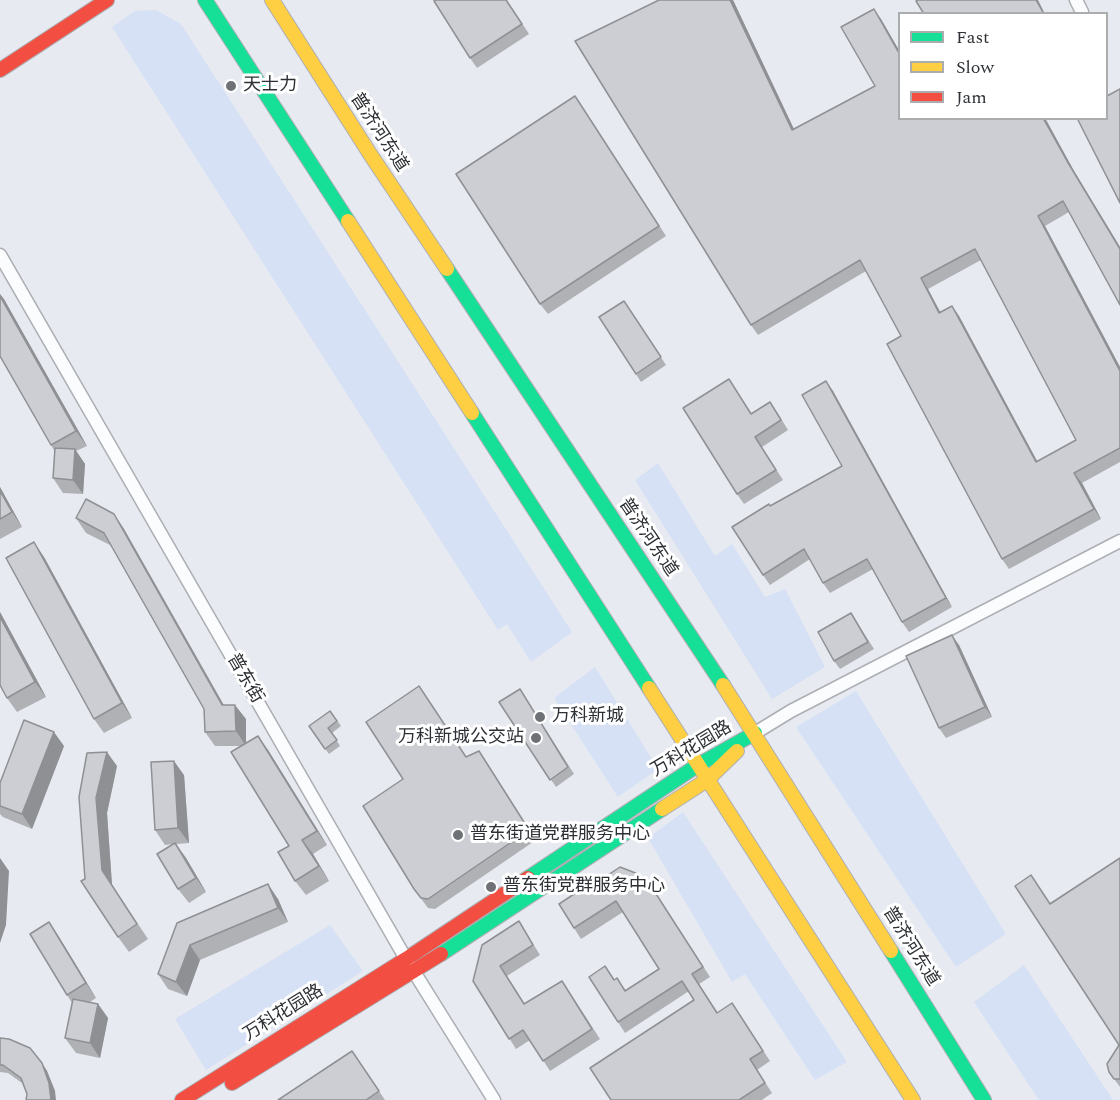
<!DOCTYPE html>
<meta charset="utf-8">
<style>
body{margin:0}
#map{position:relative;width:1120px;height:1100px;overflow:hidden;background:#e7eaf1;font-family:Spectral,serif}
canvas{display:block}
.legend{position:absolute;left:898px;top:12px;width:210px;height:108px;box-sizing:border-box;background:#fff;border:2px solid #abacae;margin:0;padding:8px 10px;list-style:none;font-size:18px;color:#2d3034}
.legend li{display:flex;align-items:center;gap:12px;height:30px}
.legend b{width:30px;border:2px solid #abacae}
</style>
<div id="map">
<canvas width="1120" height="1100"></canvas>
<ul class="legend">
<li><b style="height:8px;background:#16e098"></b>Fast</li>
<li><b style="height:8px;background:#ffcf43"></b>Slow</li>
<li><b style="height:8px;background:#f24e42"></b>Jam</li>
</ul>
</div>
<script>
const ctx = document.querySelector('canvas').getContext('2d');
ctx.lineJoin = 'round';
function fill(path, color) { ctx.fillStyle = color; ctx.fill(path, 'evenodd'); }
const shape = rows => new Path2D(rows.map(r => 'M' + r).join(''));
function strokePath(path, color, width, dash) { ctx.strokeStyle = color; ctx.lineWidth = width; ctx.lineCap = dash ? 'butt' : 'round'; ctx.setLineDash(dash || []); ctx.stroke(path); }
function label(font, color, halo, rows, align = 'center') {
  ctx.font = font + ' Spectral,"Noto Sans SC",serif'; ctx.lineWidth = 6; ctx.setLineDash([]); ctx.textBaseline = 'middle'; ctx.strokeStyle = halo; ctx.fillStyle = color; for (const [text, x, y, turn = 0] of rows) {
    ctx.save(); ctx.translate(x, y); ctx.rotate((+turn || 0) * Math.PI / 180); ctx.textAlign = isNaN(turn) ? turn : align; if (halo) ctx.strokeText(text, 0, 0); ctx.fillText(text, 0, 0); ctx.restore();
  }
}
const green = shape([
 [156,10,181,24,572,632,531,662,507,624,498,630,112,27,135,11],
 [658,463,715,556,732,544,765,597,785,589,825,667,772,699,635,480],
 [595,667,658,769,618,797,554,698],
 [856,691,1006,934,956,967,796,727],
 [683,812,847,1062,815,1080,745,974,732,982,648,838],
 [330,925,363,971,206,1070,175,1019],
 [1024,965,1113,1100,1039,1100,974,1002]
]);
const street = shape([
 [1076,0,1082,12],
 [0,255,406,959,494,1100],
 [755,733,791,711,1120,541]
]);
const fast = shape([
 [205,0,348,221],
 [447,269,723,685],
 [472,413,649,688],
 [528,878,698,765,755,733],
 [891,951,984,1100],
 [441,954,662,809]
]);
const slow = shape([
 [272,0,370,154,447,269],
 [348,221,472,413],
 [723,685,891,951],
 [649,688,913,1100],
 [662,809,707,780,737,751]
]);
const jam = shape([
 [0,70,107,0],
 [232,1083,441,954],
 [182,1100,406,959,528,878]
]);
const wall = shape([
 [507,0,529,34,477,68,470,58],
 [733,0,794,129,875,86,881,19,900,52,900,118,1045,118,1074,171,1120,247,1120,305,1069,212,1045,226,1120,367,1120,462,1082,483,1101,519,1009,569,1002,559,901,336,866,271,758,335,751,325],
 [981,260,1076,440,1037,461,959,316,952,306,940,312,928,289],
 [582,106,666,236,548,314,540,304],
 [0,294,87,446,76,451,85,464,83,494,63,493,53,478,55,452,0,356],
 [624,301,666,365,641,382,599,317],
 [729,379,752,414,777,412,788,430,762,447,783,480,744,504,737,494],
 [826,381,833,391,952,607,909,632,902,622,873,569,830,593,823,583,810,559,770,585,763,575,770,506,842,466],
 [0,487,22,527,0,539],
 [114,514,124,529,224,705,246,719,246,743,268,750,327,845,313,854,329,881,306,895,295,881,289,846,241,746,215,746,205,732,204,709,112,546,86,533,76,518],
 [44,557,132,718,104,733,94,719],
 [0,612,46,697,17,712,7,698],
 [851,613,874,649,840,669,834,661],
 [959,645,992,717,946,738,939,728],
 [520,689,574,774,556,787,499,702],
 [330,711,341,726,332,733,340,746,329,754,309,726],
 [64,746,32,829,3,817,0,814,0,783],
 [466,757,486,761,536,840,435,909,428,908,414,889],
 [117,766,107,813,112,885,148,939,129,952,118,937,85,879],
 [184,775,189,843,176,844,186,858,206,892,189,903,178,889,174,844,165,845,155,830],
 [1120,858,1120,1087,1109,1072,1119,1045,1031,875,1050,903],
 [602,879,646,885,656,893,710,977,699,984,718,1013,732,1003,770,1061,757,1070,772,1093,762,1100,611,1100,694,1000,689,991,625,1033,618,1022,615,980,626,990,659,969,623,912,581,939,574,928],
 [278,899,288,922,200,960,187,996,168,989,158,974,177,923],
 [519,921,540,955,507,976,525,1004,569,991,600,1039,550,1071,530,1040,516,1049,473,981],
 [59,937,96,998,90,1002,98,1004,108,1018,100,1058,76,1053,65,1038,72,1003,67,995],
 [0,1038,42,1063,47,1071,55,1091,27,1094,22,1083,8,1073,0,1072],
 [352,1051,385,1100,278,1100]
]);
const shadedWall = shape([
 [730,0,733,0,799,140,792,130],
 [1036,0,1038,0,1045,14,1044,14],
 [874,9,881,19,900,52,900,55],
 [1043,118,1045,118,1074,171,1120,247,1120,249,1067,161],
 [1038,216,1045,226,1120,367,1120,371],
 [921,278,928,289,946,323,939,313],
 [0,294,4,299,87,446,76,431,0,296],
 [952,306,959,316,1043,472,1036,462],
 [826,381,833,391,952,607,946,598],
 [75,449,85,464,83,494,73,480],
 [1074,473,1082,483,1101,519,1094,509],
 [0,487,22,527,12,512,0,491],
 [114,514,124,529,232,720,222,705],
 [34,542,44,557,132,718,122,703],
 [0,612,46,697,35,682,0,617],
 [952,635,959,645,992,717,985,707],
 [235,705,246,719,246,746,236,731],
 [54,732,64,746,32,829,22,814],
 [258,736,268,750,327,845,317,831],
 [107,752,117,766,107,813,112,885,148,939,102,870,96,798],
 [174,761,184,775,189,843,178,828],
 [302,840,313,854,329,881,319,866],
 [175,843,186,858,206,892,196,878],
 [0,858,9,871,6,925,0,943],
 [268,884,278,899,288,922,278,908],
 [49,922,59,937,96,998,86,983],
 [190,945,200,960,187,996,176,982],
 [98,1004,108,1018,100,1058,90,1043],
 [42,1063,47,1071,55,1091,56,1100,51,1100]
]);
const building = shape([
 [436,0,506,0,522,24,470,58,434,1,436,0],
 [659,0,730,0,792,130,875,86,841,27,874,9,900,55,900,118,1043,118,1067,161,1120,249,1120,305,1063,201,1038,216,1120,371,1120,448,1074,473,1094,509,1002,559,887,344,901,336,860,260,751,325,575,41,659,0],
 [975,249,1076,440,1036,462,952,306,939,313,921,278,975,249],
 [918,0,1036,0,1044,14,924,14,916,1,918,0],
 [1120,89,1120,203,1077,118,1107,118,1107,96,1120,89],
 [575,96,659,226,540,304,456,174,575,96],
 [0,296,76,431,51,445,0,356,0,296],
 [624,301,661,357,636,374,599,317,624,301],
 [729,379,751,414,770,402,781,420,755,437,776,470,737,494,683,408,729,379],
 [826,381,946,598,902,622,867,559,823,583,804,549,763,575,732,527,769,504,770,506,842,466,802,395,826,381],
 [55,448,75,449,73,480,53,478,55,448],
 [0,491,12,512,0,519,0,491],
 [86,499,114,514,222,705,235,705,236,731,205,732,204,709,104,533,76,518,86,499],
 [34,542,122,703,94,719,6,558,34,542],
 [851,613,868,642,834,661,818,632,851,613],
 [0,617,35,682,7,698,0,685,0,617],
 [952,635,985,707,939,728,906,656,952,635],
 [419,686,466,757,479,751,529,830,428,899,421,898,414,889,363,806,403,779,366,722,419,686],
 [520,689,568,767,550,780,499,702,520,689],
 [330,711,337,721,328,728,337,740,325,749,309,726,330,711],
 [24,720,54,732,22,814,0,806,0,783,24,720],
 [258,736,317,831,302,840,319,866,295,881,278,852,289,846,231,752,258,736],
 [107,752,96,798,102,870,137,924,118,937,81,881,85,879,79,797,87,753,107,752],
 [174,761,178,828,155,830,151,762,174,761],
 [175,843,196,878,178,889,157,854,175,843],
 [1120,858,1120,1079,1114,1079,1109,1072,1107,1064,1119,1045,1015,886,1031,875,1050,904,1120,858],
 [620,867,638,874,646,885,649,883,703,967,692,974,717,1013,732,1003,763,1051,750,1059,765,1083,739,1100,611,1100,590,1068,694,1000,682,981,618,1022,589,977,605,966,614,980,617,978,625,991,659,969,616,901,574,928,559,904,600,877,602,879,620,867],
 [268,884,278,908,190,945,176,982,158,974,177,923,268,884],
 [519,921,533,945,500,966,524,1004,562,981,592,1029,543,1061,523,1030,509,1039,473,981,482,945,519,921],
 [49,922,86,983,67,995,30,934,49,922],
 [73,999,98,1004,90,1043,65,1038,73,999],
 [0,1038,9,1039,30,1048,42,1063,49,1083,51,1100,26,1100,27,1094,21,1078,3,1065,0,1065,0,1038],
 [352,1051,379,1091,366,1100,278,1100,352,1051]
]);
const markers = [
 [231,86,6,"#6e7176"],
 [540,717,6,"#6e7176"],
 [536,738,6,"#6e7176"],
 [458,835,6,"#6e7176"],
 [491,887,6,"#6e7176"]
];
const poiNames = [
 ["天士力",243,86],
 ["万科新城",552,717],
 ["万科新城公交站",524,738,"right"],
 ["普东街道党群服务中心",470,835],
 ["普东街党群服务中心",503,887]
];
const streetNames = [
 ["普济河东道",378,133,57],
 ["普济河东道",647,538,56],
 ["普东街",244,679,60],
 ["万科花园路",692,750,-31],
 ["普济河东道",910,947,58],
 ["万科花园路",284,1014,-32]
];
fill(green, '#d6e1f5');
strokePath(street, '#acaeb3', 15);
strokePath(fast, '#acaeb3', 16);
strokePath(slow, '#acaeb3', 16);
strokePath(jam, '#acaeb3', 16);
strokePath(street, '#fbfcfd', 12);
strokePath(fast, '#16e098', 14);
strokePath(slow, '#ffcf43', 14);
strokePath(jam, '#f24e42', 14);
fill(wall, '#afb1b5');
fill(shadedWall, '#8f9094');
fill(building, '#ccced3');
strokePath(building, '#8f9094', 1.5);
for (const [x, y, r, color] of markers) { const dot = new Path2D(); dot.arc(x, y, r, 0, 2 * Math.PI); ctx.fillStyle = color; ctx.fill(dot); strokePath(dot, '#fff', 2); }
label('18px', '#2d3034', '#fff', poiNames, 'left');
label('18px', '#2d3034', '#fff', streetNames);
</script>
